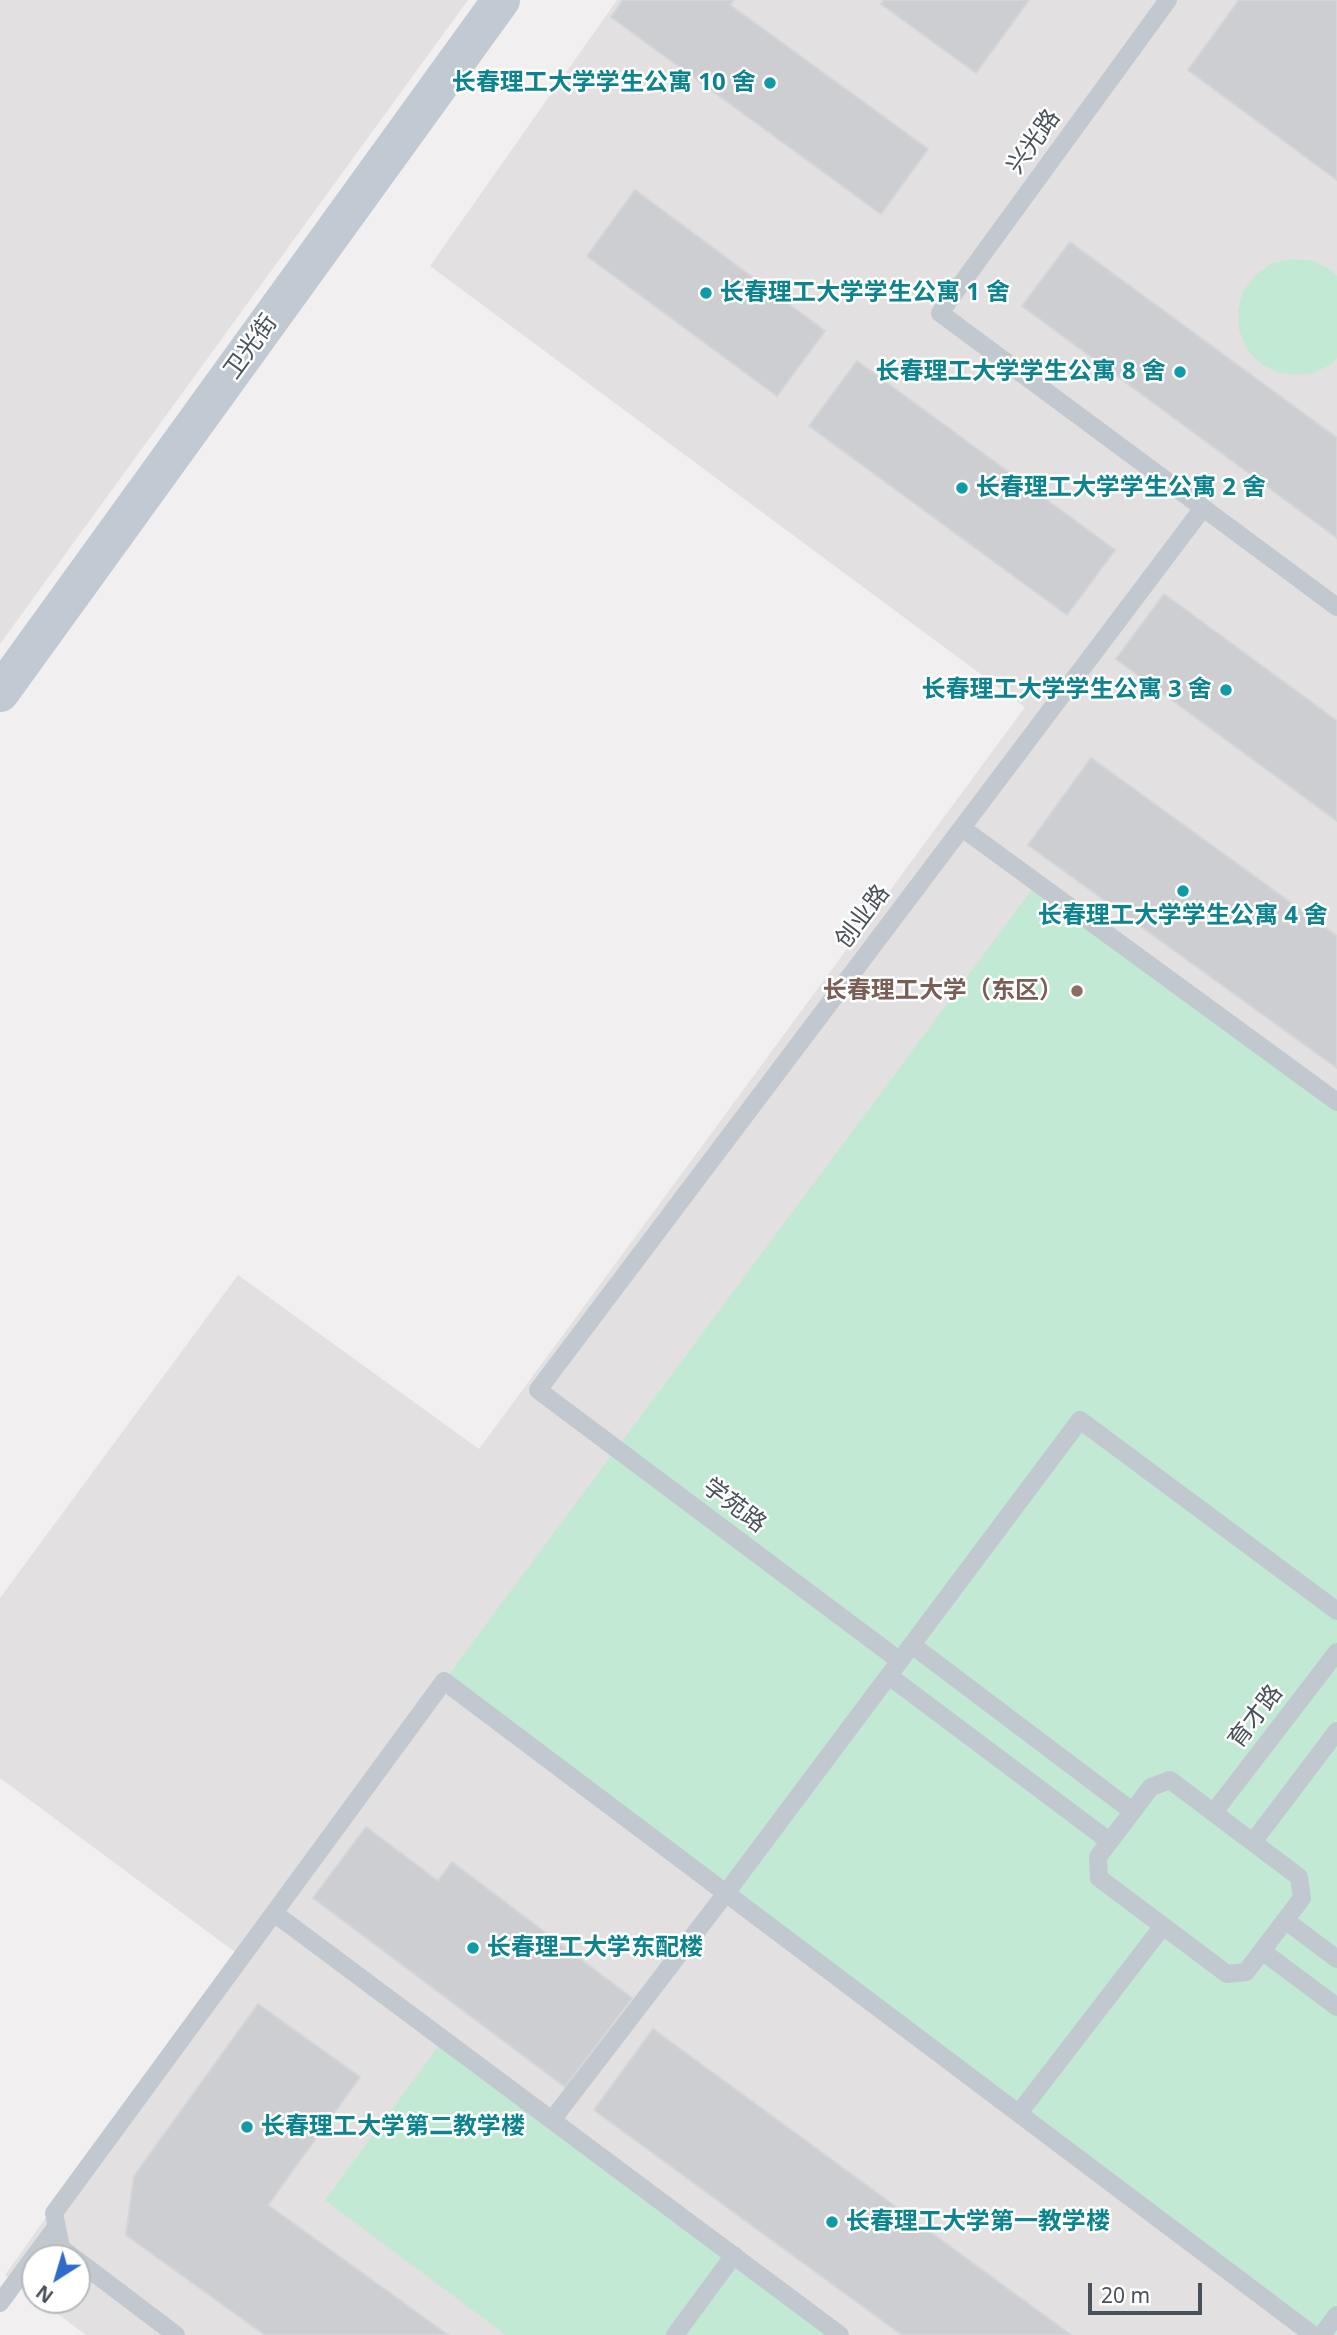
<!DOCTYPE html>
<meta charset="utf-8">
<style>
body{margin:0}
#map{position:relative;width:1337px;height:2335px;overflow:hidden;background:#f1efef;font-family:"Noto Sans",sans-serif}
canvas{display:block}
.north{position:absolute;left:21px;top:2244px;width:70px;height:70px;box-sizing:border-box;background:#fff;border:2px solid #b6b9bd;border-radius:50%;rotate:217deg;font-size:19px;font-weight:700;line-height:28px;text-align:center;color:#49515a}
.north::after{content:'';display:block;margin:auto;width:24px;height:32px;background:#2e6bcb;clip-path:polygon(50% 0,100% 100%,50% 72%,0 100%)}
.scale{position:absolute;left:1088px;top:2283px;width:114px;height:32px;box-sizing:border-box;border:4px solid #49515a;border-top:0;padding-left:9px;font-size:21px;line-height:24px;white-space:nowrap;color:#49515a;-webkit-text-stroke:5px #fff;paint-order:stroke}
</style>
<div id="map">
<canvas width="1337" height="2335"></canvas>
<div class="north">N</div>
<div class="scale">20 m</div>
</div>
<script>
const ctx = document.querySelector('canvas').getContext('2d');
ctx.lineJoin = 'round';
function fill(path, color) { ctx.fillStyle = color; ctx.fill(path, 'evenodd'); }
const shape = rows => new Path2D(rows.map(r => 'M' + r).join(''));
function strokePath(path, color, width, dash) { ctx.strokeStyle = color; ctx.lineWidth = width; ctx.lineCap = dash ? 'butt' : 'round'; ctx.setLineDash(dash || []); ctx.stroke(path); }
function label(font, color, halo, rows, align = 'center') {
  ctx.font = font + ' "Noto Sans","Noto Sans SC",sans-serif'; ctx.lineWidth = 5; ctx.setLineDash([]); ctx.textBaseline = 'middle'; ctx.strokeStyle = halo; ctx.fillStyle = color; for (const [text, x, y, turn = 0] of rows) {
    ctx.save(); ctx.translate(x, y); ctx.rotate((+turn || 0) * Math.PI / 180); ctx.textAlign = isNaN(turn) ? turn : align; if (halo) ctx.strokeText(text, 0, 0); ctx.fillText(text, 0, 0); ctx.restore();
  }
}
const education = shape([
 [0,0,468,0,0,644],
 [617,0,1337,0,1337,2335,86,2335,39,2300,77,2300,77,2258,35,2258,35,2297,5,2275,235,1952,0,1778,0,1598,238,1275,479,1449,1025,707,430,266]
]);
const green = shape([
 [1292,259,1313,261,1329,269,1337,276,1337,358,1330,365,1313,373,1295,375,1276,372,1260,363,1247,349,1239,330,1238,310,1243,291,1256,275,1272,263],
 [1037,883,1337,1102,1337,2335,1314,2335,444,1681],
 [444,2039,840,2335,506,2335,325,2200]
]);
const building = shape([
 [623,0,734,0,730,5,928,149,881,214,611,17,623,0],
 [884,0,1029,0,976,73,881,4,884,0],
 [1239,0,1337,0,1337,180,1188,70,1239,0],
 [635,190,825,331,777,396,587,256,635,190],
 [1070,242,1337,438,1337,538,1022,306,1070,242],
 [857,361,1115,550,1067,615,809,426,857,361],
 [1164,594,1337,721,1337,821,1116,659,1164,594],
 [1091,758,1337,936,1337,1068,1028,845,1091,758],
 [366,1827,438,1881,452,1862,632,1998,565,2087,313,1898,366,1827],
 [258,2004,360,2077,268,2205,448,2335,265,2335,126,2235,134,2176,258,2004],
 [653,2029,1071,2335,902,2335,594,2110,653,2029]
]);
const lane = shape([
 [1168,0,940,313,1337,607],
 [962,828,1337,1102],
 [912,1645,1132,1811],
 [900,1661,538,1390,1203,508],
 [889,1676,1109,1841],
 [1170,1780,1299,1877,1302,1898,1246,1972,1227,1974,1099,1878,1098,1857,1151,1787,1170,1780],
 [1214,1812,1337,1652],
 [1253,1842,1337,1731],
 [274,1913,840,2335],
 [1285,1920,1337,1959],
 [1262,1951,1337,2007],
 [1019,2113,1163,1926],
 [552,2120,726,1893,1080,1420,1337,1611],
 [74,2258,61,2248,54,2213,444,1681,1313,2335],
 [77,2260,176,2335],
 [0,2303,56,2227],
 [675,2335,734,2255],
 [1322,2335,1337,2315]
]);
const secondary = shape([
 [0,693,501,0]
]);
const markers = [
 [770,83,7,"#0f9aa8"],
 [706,293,7,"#0f9aa8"],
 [1180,372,7,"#0f9aa8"],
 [962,488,7,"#0f9aa8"],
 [1226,690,7,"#0f9aa8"],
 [1183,891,7,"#0f9aa8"],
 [1077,991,7,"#8d6e63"],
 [473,1948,7,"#0f9aa8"],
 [247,2127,7,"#0f9aa8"],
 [832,2222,7,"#0f9aa8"]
];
const cultureNames = [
 ["长春理工大学学生公寓 10 舍",756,83,"right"],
 ["长春理工大学学生公寓 1 舍",720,293],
 ["长春理工大学学生公寓 8 舍",1166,372,"right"],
 ["长春理工大学学生公寓 2 舍",976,488],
 ["长春理工大学学生公寓 3 舍",1212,690,"right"],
 ["长春理工大学学生公寓 4 舍",1183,916,"center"],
 ["长春理工大学东配楼",487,1948],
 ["长春理工大学第二教学楼",261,2127],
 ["长春理工大学第一教学楼",846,2222]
];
const streetNames = [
 ["兴光路",1034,142,-54],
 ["卫光街",251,347,-54],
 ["创业路",863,917,-53],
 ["学苑路",734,1506,37],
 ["育才路",1256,1717,-53]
];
const educationNames = [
 ["长春理工大学（东区）",1063,991]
];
fill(education, '#e2e0e0');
fill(green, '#c2e9d3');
fill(building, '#ccced2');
strokePath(building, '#d3d5d9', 2);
strokePath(lane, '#c1c8cf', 18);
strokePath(secondary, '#c1c9d3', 38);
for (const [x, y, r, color] of markers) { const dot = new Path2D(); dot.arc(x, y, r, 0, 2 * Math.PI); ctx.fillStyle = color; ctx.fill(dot); strokePath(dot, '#fff', 2.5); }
label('bold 24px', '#0d838f', '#fff', cultureNames, 'left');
label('24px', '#49515a', '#fff', streetNames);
label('bold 24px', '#785e54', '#fff', educationNames, 'right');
</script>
